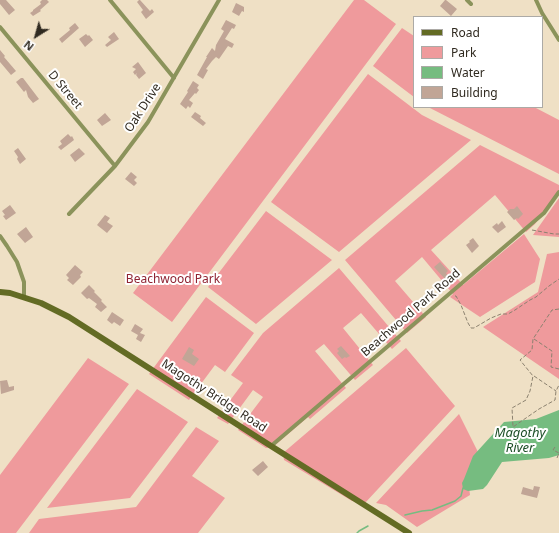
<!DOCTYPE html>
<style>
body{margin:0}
#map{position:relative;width:559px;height:533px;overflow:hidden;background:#efe0c5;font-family:"Noto Sans",sans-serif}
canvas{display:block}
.legend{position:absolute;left:413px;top:16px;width:130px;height:92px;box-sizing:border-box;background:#fff;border:1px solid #acaaa6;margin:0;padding:5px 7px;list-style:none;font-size:12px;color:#302a20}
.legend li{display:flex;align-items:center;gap:8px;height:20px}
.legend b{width:20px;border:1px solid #acaaa6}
.north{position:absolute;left:16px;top:16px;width:40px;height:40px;-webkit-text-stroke:3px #fff;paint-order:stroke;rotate:217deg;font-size:11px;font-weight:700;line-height:16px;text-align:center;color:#302a20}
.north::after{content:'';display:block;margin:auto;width:14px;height:18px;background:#302a20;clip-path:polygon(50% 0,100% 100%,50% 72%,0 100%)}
</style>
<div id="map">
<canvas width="559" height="533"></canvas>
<ul class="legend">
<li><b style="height:5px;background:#636b24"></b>Road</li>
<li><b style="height:11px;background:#ef9a9c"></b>Park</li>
<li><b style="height:11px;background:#76bc80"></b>Water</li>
<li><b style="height:11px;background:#c1a596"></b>Building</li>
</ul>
<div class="north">N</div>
</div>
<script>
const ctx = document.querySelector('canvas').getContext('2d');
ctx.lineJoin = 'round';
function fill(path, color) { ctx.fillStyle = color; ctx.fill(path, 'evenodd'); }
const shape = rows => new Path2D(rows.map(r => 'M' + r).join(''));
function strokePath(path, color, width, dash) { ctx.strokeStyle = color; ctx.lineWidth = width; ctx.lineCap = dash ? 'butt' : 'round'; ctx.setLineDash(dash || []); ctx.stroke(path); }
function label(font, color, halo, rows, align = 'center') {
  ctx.font = font + ' "Noto Sans",sans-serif'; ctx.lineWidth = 4; ctx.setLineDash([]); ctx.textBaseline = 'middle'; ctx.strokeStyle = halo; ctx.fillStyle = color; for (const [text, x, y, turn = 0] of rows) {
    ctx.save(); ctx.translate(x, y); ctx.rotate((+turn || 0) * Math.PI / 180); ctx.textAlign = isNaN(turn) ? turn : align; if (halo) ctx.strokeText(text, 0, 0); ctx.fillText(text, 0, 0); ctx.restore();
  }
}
const green = shape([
 [354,0,364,0,396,24,172,322,133,293],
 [402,28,414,36,414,97,373,66],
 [368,74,422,115,471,140,339,252,271,202],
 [428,107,534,107,559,120,559,174],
 [480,145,559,185,559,192,535,224,526,232,495,195,431,250,463,285,524,234,540,259,535,282,480,317,450,297,453,294,422,257,395,281,426,317,407,333,345,260],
 [559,198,559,237,533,235],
 [266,211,332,260,256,324,208,287],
 [559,252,559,379,483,327,538,292,547,254],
 [339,268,401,341,392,349,361,313,343,328,373,365,355,380,324,344,315,351,346,388,310,419,308,417,273,447,266,448,238,430,263,397,253,390,228,424,217,418,243,383,231,375,263,333],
 [206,297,254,333,225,372,215,365,189,400,149,374],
 [406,348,455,406,365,503,352,501,284,460,283,453],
 [88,358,129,384,16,533,0,533,0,475],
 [137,389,188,422,130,498,47,508],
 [459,414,482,460,467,472,470,495,417,527,386,505,376,503],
 [196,427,219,441,192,476,225,498,198,533,29,533,39,519,136,507]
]);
const water = shape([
 [559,410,559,455,549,458,502,462,487,485,483,489,468,491,463,489,462,483,464,479,473,456,504,422,536,419]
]);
const stream = shape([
 [405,515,422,511,432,510,455,501,461,496,463,488],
 [357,533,359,531,368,526]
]);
const building = shape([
 [0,0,6,0,15,10,9,15,0,4],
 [42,0,47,0,49,2,40,10,41,11,33,16,30,13,33,11,33,10,41,4,40,2],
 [139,0,140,0,150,11,152,9,154,12,146,19,141,12,143,10,137,2],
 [445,0,446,0,457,9,451,16,440,6],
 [236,3,244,7,244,12,242,11,239,16,232,12],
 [226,20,236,25,234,29,232,28,225,39,234,44,232,48,228,46,219,59,216,57,212,61,206,69,208,70,203,79,197,75,207,57,206,57,212,48,215,51,216,45,224,31,221,29],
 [75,23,79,28,62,43,59,39,70,30,69,28],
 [114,32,119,39,107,47,105,45,111,40,108,37],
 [86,34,88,36,89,35,93,40,85,47,79,39],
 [0,50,5,56,4,57,16,71,11,75,0,62],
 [138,62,146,73,139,79,136,75,137,73,135,75,133,72,136,69,132,67],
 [21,78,23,78,39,99,33,103,28,97,26,90,24,92,16,82],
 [193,81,199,85,197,88,199,90,196,94,195,93,189,100,193,103,190,108,188,106,186,109,180,104,188,92,187,91],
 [195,112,201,116,200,118,206,123,203,126,191,117],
 [105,113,111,120,102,126,97,120],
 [68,134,71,137,72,136,74,140,61,150,58,147,62,144,60,141],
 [18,148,26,159,20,164,17,159,18,157,14,151],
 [79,148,85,154,75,162,70,155],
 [131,172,137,177,134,180,137,183,134,186,125,179],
 [10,205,16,213,6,220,3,216,5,215,2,211],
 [517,206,523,214,518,219,517,218,514,220,507,212,510,209,514,209],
 [105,215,110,218,107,222,113,226,107,233,97,225],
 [502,221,506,227,498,233,492,227,497,223,498,225],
 [26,227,33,237,25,243,17,234],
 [473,238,479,246,472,253,466,245,470,242,469,241],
 [440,262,448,271,446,273,448,276,445,279,434,267],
 [75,265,83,272,80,275,81,277,73,285,67,280,69,278,66,275],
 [89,285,95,291,94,292,102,300,101,301,107,307,101,312,95,307,97,304,89,298,87,299,81,293],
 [112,312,124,320,120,326,114,322,112,324,107,320],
 [135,324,143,329,140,333,145,335,141,342,136,339,138,335,131,331],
 [341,346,350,356,346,358,345,357,342,359,337,353,339,351,337,349],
 [189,347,194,350,192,354,199,359,194,366,182,359],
 [7,380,9,387,14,386,14,390,1,394,0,381],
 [263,461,268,467,258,476,252,470],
 [534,486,540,487,537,498,521,494,523,487,533,490]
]);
const path = shape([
 [532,230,554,234,559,234],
 [455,296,456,296,461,305,468,323,471,328,474,328,491,318,501,314,508,314,515,310,530,300,536,297,549,286,559,279],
 [559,309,552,310,533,339,532,350,520,360,533,376,530,391,526,400,512,408,513,427,539,409,555,400,556,391,559,385],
 [534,339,552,351,551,367,559,369],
 [534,376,556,391],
 [555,447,553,450,559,453],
 [557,458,559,453]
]);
const street = shape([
 [110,0,174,78],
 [467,0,471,4],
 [536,0,542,13,559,40],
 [0,27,115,166],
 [69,214,115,166,148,122,219,0],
 [0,236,7,246,17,262,24,282,24,297],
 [271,446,544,213,559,192]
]);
const secondary = shape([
 [0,292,10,293,41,303,69,317,271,446,409,533]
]);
const streetNames = [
 ["D Street",65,90,50],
 ["Oak Drive",143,108,-57],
 ["Beachwood Park Road",411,313,-41],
 ["Magothy Bridge Road",214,396,33]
];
const parkNames = [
 ["Beachwood Park",173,280]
];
const waterNames = [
 ["Magothy",520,433],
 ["River",520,448]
];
fill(green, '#ef9a9c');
fill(water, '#76bc80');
strokePath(stream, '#76bc80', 1.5);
fill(building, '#c1a596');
strokePath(path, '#8b816f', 1, [4, 2]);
strokePath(street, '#8b935b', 4);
strokePath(secondary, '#636b24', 6);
label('12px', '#302a20', '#fff', streetNames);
label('12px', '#8f2332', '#fff', parkNames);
label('italic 13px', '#1c4e26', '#fff', waterNames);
</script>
